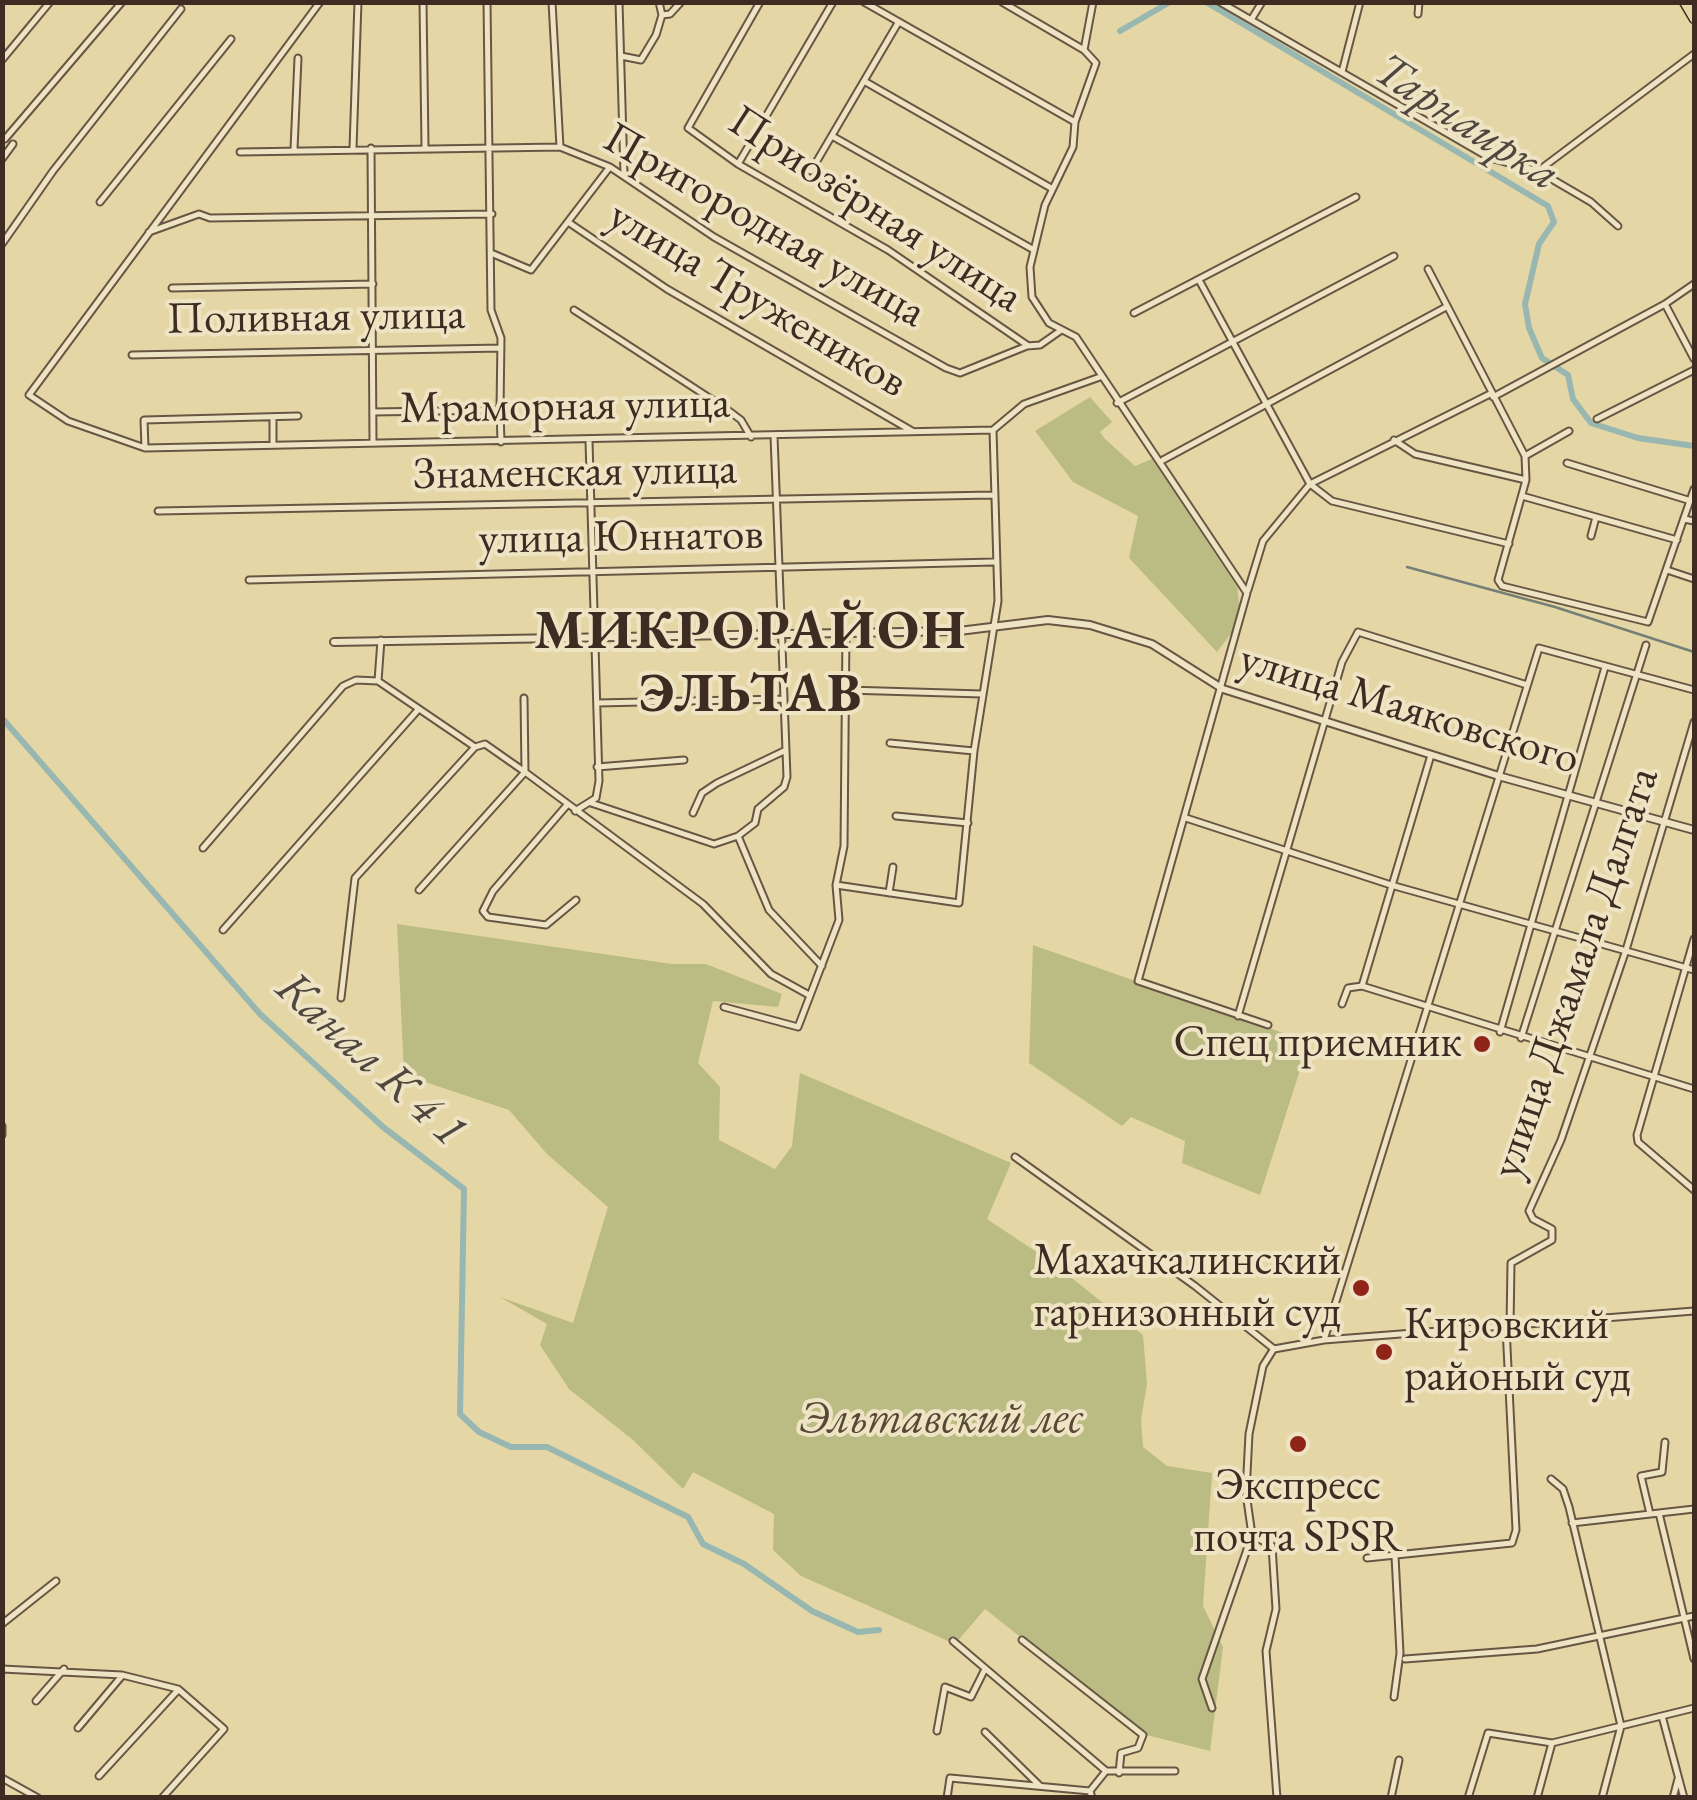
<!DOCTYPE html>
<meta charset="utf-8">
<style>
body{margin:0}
#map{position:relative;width:1697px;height:1800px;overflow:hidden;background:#e5d6a5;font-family:"EB Garamond",serif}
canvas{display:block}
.frame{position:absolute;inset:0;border:5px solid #3e2c23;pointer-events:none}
</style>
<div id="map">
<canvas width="1697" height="1800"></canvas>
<div class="frame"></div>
</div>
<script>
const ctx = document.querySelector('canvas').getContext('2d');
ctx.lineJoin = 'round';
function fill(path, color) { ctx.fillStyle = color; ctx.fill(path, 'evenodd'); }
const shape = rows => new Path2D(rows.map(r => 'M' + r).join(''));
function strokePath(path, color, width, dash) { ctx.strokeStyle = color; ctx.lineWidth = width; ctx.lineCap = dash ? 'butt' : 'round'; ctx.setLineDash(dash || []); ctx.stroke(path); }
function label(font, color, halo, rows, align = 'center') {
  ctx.font = font + ' "EB Garamond",serif'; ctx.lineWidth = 8; ctx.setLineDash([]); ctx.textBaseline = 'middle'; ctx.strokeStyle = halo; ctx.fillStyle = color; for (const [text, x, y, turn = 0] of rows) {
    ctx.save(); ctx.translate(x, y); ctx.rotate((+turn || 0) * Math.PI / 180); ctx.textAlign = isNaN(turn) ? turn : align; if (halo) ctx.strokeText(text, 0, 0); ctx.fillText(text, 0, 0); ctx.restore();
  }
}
const green = shape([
 [1090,397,1112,422,1100,432,1105,439,1135,466,1152,459,1237,587,1240,610,1233,631,1217,652,1129,558,1138,516,1073,482,1035,431],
 [397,924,672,964,706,964,782,994,778,1007,713,1001,698,1063,720,1087,719,1140,775,1169,792,1146,800,1073,1011,1163,987,1219,1053,1263,1143,1335,1147,1384,1141,1420,1143,1447,1167,1466,1212,1473,1203,1606,1223,1647,1210,1751,1143,1734,985,1609,955,1644,801,1576,773,1550,774,1514,693,1472,683,1489,633,1440,569,1389,540,1345,547,1324,500,1297,573,1323,608,1207,547,1154,509,1110,404,1075],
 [1033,945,1309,1042,1260,1195,1182,1163,1185,1141,1131,1117,1122,1126,1029,1063]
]);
const stream = shape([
 [1407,567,1555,607,1694,652]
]);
const canal = shape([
 [1206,2,1548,206,1554,222,1539,244,1525,304,1529,328,1542,358,1568,375,1573,399,1591,423,1638,438,1694,446],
 [1120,31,1170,2],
 [2,718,260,1014,383,1127,464,1189,460,1414,479,1432,511,1447,547,1447,688,1517,703,1544,744,1564,812,1611,858,1632,879,1630]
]);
const minor = shape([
 [320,2,29,395,68,421,145,448,993,430,1024,404,1100,377],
 [423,2,425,147],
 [487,2,491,310,501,338,500,410],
 [552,2,560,147],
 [619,2,624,174],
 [760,2,688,128,738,164,888,250,1027,345],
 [864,2,1075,122],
 [1002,2,1084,50,1096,63,1075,122,1073,147,1045,205,1030,267,1032,297,1049,323,1076,337,1247,593,1138,981,1268,1025],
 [1220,2,1490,158,1538,171,1591,202,1618,226],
 [1418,14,1419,2],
 [662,15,670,14,681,2],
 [1251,20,1262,2],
 [1084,50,1093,2],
 [621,56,641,60,656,35,662,15,659,2],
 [2,60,50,2],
 [1342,72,1360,2],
 [864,81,1051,188],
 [832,136,1034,250],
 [5,139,122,2],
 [353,148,358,2],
 [371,148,373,442],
 [294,149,298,58],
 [240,152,560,147,610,167,714,237,946,368,960,373,1027,346,1040,345,1060,331],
 [2,159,13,144],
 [738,164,833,2],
 [811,171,898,23],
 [1538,171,1694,54],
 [100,202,231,39],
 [568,222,667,289,912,431],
 [149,232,199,214,210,218,492,214],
 [2,244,53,171,181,9],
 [491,253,531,270,609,168],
 [1428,269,1525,456,1526,480,1498,580,1502,586,1648,622,1694,489],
 [1199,280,1310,484,1332,501,1509,544],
 [172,288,373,284],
 [1665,304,1694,359],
 [574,310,725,408,741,420,751,437],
 [1134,313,1356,197],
 [132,355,501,348],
 [1493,397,1665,304,1694,284],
 [1117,403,1394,256],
 [373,412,500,410,501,442],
 [273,417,273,444],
 [1597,419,1694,370],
 [774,436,787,777,784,787,758,809,755,823,738,836,769,910,822,966],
 [1394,440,1415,454,1526,480],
 [145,448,144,420,298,416],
 [1525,456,1569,431],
 [1163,460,1446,307],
 [1567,463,1691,501],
 [1522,496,1677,540],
 [158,511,993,495],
 [1684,519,1694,521],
 [1591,536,1596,517],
 [1667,570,1694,579],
 [249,580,994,562],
 [1248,590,1263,541,1310,484,1490,394],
 [381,640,378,681,475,747,485,744,525,772,703,904,771,974,809,995],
 [847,690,982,694],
 [597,703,783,699],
 [890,743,974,751],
 [597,767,684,760],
 [591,803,714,844,738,836],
 [567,805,493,891,483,911,488,917,546,925,576,900],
 [575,811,596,798,599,781,589,441],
 [693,813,702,793,717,783,784,751],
 [896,816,968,823],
 [1186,818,1391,885,1694,970],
 [203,848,343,686,356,680,378,681],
 [836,885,959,903,974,751,998,601,993,430],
 [419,890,525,772,524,698],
 [889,893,893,867],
 [223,930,417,711],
 [1694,939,1637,1135,1638,1142,1694,1190],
 [1362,986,1694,1089],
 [341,998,355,878,475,747],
 [1342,1004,1348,988,1362,986,1431,755],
 [724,1007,798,1027,839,920,836,885,844,846,846,631],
 [1238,1016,1342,662,1358,632,1527,685],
 [1500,1032,1605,667],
 [1521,1038,1646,645],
 [2,1126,2,1135],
 [1015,1157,1195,1286,1274,1349,1324,1340,1694,1311],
 [1510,1327,1511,1263,1552,1240,1552,1229,1533,1219,1529,1211,1561,1140,1626,950,1694,722],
 [1324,1340,1539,648,1694,690],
 [1273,1350,1263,1366,1249,1434,1246,1493,1252,1535,1272,1546,1276,1609,1266,1651,1277,1798],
 [1551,1479,1563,1489,1569,1507,1621,1726,1602,1798],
 [1659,1513,1694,1659],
 [1650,1514,1641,1476,1662,1472,1665,1442],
 [1572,1523,1694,1509],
 [1367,1558,1512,1543,1516,1530,1506,1327],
 [2,1624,56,1581],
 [1022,1640,1143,1735,1138,1748,1121,1753,1119,1773],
 [953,1641,1106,1771],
 [1405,1659,1537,1649,1694,1616],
 [2,1669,122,1675,178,1689,224,1729,162,1798],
 [1394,1697,1400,1653,1395,1556],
 [36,1701,64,1669],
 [1212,1708,1202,1679,1252,1535],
 [1662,1716,1684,1798],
 [78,1728,121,1677],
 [937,1731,945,1687,971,1697,985,1669],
 [985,1732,1040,1786],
 [99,1776,178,1690],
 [2,1778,38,1798],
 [947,1798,950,1778,1090,1791],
 [1092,1798,1090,1791,1106,1771,1175,1771],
 [1391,1798,1399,1760],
 [1468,1798,1488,1733,1552,1743,1694,1708],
 [1537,1798,1552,1743],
 [1673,1798,1678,1779]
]);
const tertiary = shape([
 [334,642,959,631,1048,620,1090,625,1152,644,1223,689,1502,777,1694,830]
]);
const primary = shape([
 [1684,2,1694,19],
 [1690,2,1694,9]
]);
const markers = [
 [1482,1044,10,"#8f2418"],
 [1361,1288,10,"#8f2418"],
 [1384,1352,10,"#8f2418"],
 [1298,1444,10,"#8f2418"]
];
const streetNames = [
 ["Приозёрная улица",875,210,33],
 ["Пригородная улица",764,226,30],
 ["улица Тружеников",757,300,31],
 ["Поливная улица",316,318,-1],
 ["Мраморная улица",565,407,-1],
 ["Знаменская улица",575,473,-1],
 ["улица Юннатов",621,538,-1],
 ["улица Маяковского",1409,710,17],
 ["улица Джамала Далгата",1576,973,-71]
];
const poiNames = [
 ["Спец приемник",1462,1044],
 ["Махачкалинский",1341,1262],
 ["гарнизонный суд",1341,1314],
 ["Кировский",1404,1326,"left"],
 ["районый суд",1404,1378,"left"],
 ["Экспресс",1298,1487,"center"],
 ["почта SPSR",1298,1539,"center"]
];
const parkNames = [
 ["Эльтавский лес",941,1420]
];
const waterNames = [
 ["Тарнаирка",1466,123,33],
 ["Канал К 4 1",370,1060,42]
];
const districtNames = [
 ["МИКРОРАЙОН",751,633],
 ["ЭЛЬТАВ",751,696]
];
fill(green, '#babc83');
strokePath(stream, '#747f78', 2.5);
strokePath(canal, '#98b7b0', 6);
strokePath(minor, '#685644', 9);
strokePath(tertiary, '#685644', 10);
strokePath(primary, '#3e2c23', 11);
strokePath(minor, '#eee4c4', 5);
strokePath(tertiary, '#eee4c4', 6);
strokePath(primary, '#e5d6a5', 8);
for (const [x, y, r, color] of markers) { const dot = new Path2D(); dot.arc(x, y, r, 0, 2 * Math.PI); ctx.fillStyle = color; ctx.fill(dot); strokePath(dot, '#eee4c4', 4); }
label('45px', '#3e2c23', '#eee4c4', streetNames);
label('45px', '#3e2c23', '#eee4c4', poiNames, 'right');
label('italic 45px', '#574936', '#eee4c4', parkNames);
label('italic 48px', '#50483f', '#eee4c4', waterNames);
ctx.letterSpacing = '2.5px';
label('bold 55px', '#3e2c23', '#eee4c4', districtNames);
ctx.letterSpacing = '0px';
</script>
